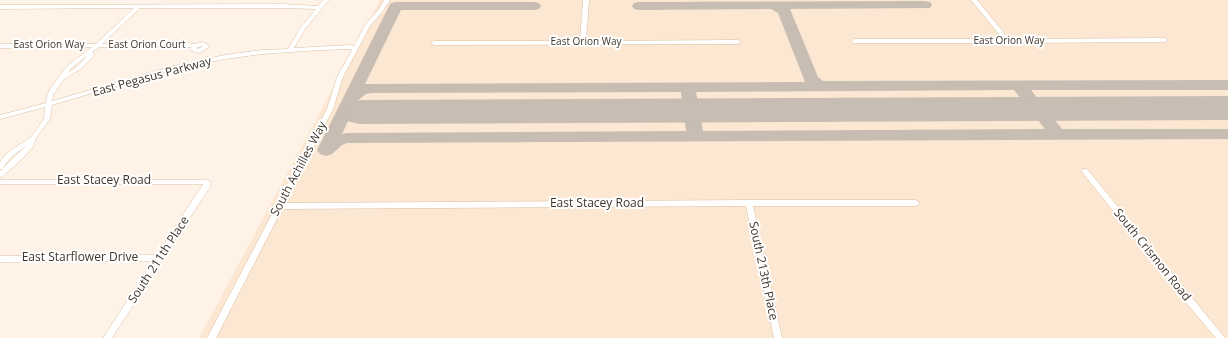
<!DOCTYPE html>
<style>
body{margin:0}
canvas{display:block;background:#fff3e8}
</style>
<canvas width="1228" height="338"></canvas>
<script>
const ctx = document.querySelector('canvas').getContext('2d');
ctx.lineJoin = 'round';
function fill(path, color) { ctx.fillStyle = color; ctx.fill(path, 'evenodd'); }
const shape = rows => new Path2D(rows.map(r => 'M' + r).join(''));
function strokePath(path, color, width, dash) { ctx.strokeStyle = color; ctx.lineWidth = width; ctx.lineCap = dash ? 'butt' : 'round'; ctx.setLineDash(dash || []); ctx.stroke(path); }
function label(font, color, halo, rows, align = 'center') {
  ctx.font = font + ' "Open Sans",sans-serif'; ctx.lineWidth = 4; ctx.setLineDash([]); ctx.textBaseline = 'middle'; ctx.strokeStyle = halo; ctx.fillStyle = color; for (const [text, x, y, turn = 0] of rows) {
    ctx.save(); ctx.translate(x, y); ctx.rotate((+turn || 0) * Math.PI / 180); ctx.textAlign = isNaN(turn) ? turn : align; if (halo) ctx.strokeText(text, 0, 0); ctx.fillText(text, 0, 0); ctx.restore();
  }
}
const built = shape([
 [380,0,1228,0,1228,338,199,338]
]);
const taxiway = shape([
 [925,1,930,2,932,5,930,8,790,9,818,77,823,81,1228,80,1228,90,1031,90,1062,129,1228,129,1228,139,347,143,342,145,332,154,326,156,320,154,317,150,389,6,391,3,396,2,534,2,539,3,541,6,539,9,534,10,401,10,365,84,805,82,778,13,771,9,639,10,634,9,632,6,634,3,639,2,925,1],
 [1014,90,1045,129,703,131,696,92,1014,90],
 [681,92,686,131,347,133,342,134,358,100,366,94,371,93,681,92]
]);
const runway = shape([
 [1228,96,1228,120,360,124,346,121,340,112,346,103,360,100,1228,96]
]);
const minor = shape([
 [323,0,329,0,305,29,294,48,351,45,354,46,365,25,379,9,384,0,390,0,383,11,370,26,343,77,333,109,285,203,749,200,915,200,918,201,919,203,918,205,915,206,753,206,782,338,774,338,746,206,282,209,216,338,207,338,327,109,337,77,352,50,350,49,321,50,262,54,225,59,174,69,52,105,50,119,36,138,33,147,23,158,2,177,0,177,0,171,26,146,11,157,2,169,0,169,0,162,7,153,31,137,44,119,45,107,0,119,0,115,46,103,47,95,50,89,67,66,92,47,0,48,0,44,96,44,134,8,0,9,0,5,282,4,318,6,323,0],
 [140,8,282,8,316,9,301,27,288,49,262,50,225,55,173,66,52,101,53,95,64,79,66,78,82,68,95,54,92,52,99,47,191,47,190,49,191,50,199,53,209,47,207,44,202,42,195,44,188,43,102,44,140,8],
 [202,46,203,46,198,49,196,48,202,46],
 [87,56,78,66,69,72,71,68,87,56],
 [583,0,589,0,586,41,738,40,741,42,738,44,434,45,431,43,434,41,580,41,583,0],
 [971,0,977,0,1009,39,1165,38,1168,40,1165,42,1008,43,854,43,851,41,854,39,1003,39,971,0],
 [1083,169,1087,169,1225,338,1216,338,1188,305,1083,173,1081,171,1083,169],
 [0,180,207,180,211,182,210,187,164,257,164,260,162,261,112,338,103,338,153,261,0,262,0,256,157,255,203,184,0,184,0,180]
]);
const farStreetnames = [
 ["East Orion Way",1009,41],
 ["East Orion Way",586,42],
 ["East Orion Way",49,45],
 ["East Orion Court",147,45]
];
const streetNames = [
 ["East Pegasus Parkway",152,77,-15],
 ["South Achilles Way",299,169,-62],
 ["East Stacey Road",104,181],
 ["East Stacey Road",597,204],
 ["South Crismon Road",1152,255,51],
 ["East Starflower Drive",80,258],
 ["South 211th Place",159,260,-57],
 ["South 213th Place",763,271,78]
];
fill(built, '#fce7d2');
fill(taxiway, '#c8bdb2');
fill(runway, '#c8bdb2');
strokePath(minor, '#dabfa3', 1);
fill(minor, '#fff');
label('10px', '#40352a', '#fff', farStreetnames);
label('12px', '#40352a', '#fff', streetNames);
</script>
